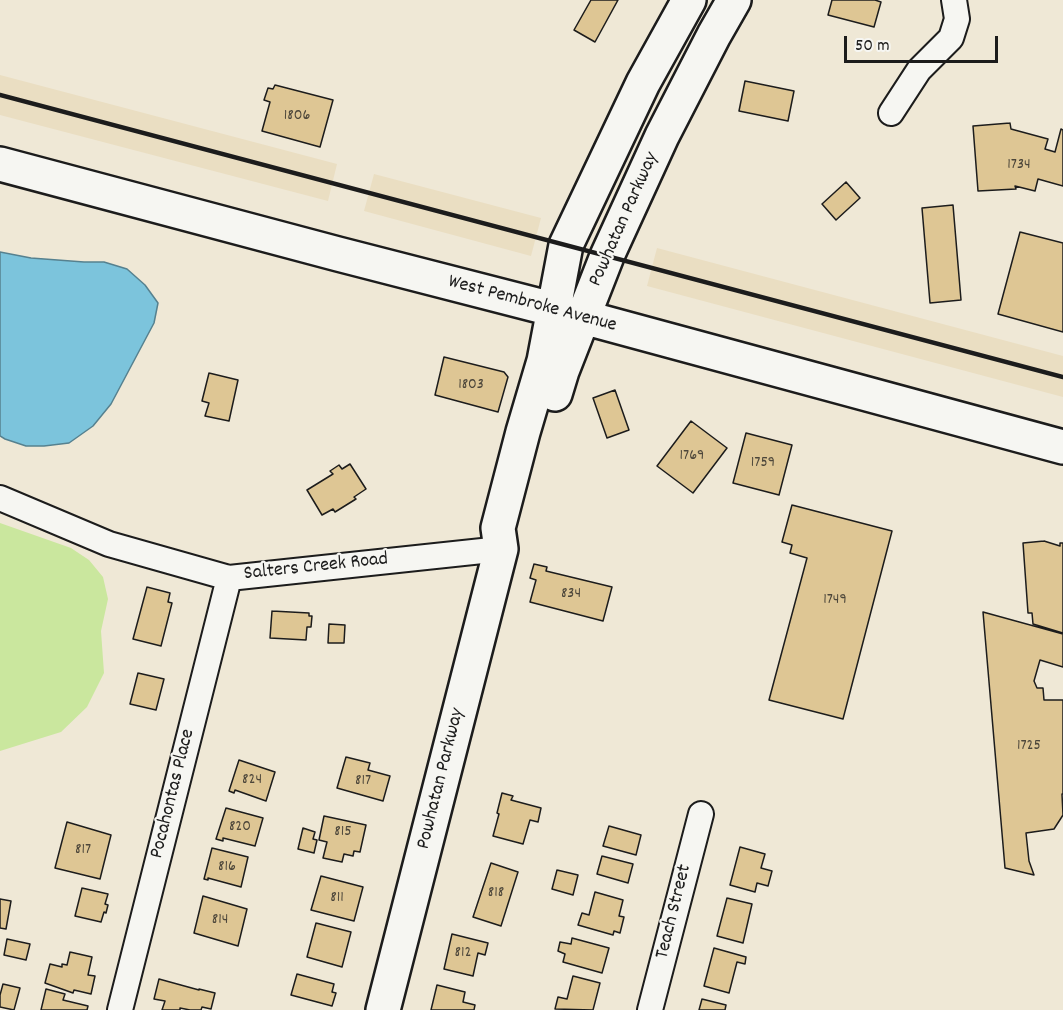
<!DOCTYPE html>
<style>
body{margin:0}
#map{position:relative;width:1063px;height:1010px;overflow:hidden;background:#efe8d6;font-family:Dekko,sans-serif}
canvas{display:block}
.scale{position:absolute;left:844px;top:36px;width:154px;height:27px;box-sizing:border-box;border:3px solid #1c1c1c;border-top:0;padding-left:8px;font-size:18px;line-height:21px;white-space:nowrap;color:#1c1c1c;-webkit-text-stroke:4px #f6f6f2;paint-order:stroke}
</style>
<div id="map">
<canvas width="1063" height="1010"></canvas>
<div class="scale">50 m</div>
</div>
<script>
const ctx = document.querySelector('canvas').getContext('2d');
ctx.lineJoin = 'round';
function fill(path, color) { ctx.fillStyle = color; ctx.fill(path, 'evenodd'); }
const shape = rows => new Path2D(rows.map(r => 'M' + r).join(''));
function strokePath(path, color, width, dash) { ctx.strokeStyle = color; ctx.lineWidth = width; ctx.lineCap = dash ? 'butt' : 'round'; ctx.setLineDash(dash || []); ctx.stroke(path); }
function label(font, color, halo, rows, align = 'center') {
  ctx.font = font + ' Dekko,sans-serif'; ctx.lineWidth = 4.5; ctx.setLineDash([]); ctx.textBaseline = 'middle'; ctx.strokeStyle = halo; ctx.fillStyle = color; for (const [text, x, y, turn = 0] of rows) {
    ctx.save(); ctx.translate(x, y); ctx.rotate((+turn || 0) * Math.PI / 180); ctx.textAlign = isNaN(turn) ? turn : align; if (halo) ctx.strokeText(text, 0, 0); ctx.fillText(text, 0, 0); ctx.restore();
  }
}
const built = shape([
 [0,75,337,164,328,201,0,115],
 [374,174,541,218,531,256,364,211],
 [657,248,1063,356,1063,397,647,286]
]);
const green = shape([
 [0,523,71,548,89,560,103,577,108,599,101,631,104,673,87,707,61,732,0,751]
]);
const water = shape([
 [0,252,31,258,84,262,104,262,127,269,145,285,158,303,154,323,111,404,93,426,69,443,44,446,26,446,5,439,0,436,0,252]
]);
const building = shape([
 [591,0,618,0,595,42,574,30,591,0],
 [832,0,875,0,881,2,874,27,828,15,832,0],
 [745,81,794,91,788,121,739,111,745,81],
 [275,85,333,100,320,147,262,131,270,102,264,100,268,88,273,89,275,85],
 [1010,123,1011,129,1048,139,1045,149,1055,152,1061,129,1063,130,1063,186,1038,179,1035,191,1015,186,1016,189,978,191,973,126,1010,123],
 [846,182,860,198,836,220,822,204,846,182],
 [953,205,961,300,930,303,922,208,953,205],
 [1020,232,1063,243,1063,332,998,314,1020,232],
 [444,357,504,372,508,377,498,412,435,395,444,357],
 [209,373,238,380,229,421,205,416,209,403,202,401,209,373],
 [615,390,629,430,607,438,593,398,615,390],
 [691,421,727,448,693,493,657,466,691,421],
 [746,433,792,445,779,495,733,483,746,433],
 [350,464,366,489,354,497,356,499,335,512,333,509,322,515,307,490,333,474,330,471,339,465,342,469,350,464],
 [792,505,892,531,843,719,769,700,807,558,790,553,792,545,782,542,792,505],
 [1044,541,1060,546,1060,543,1063,543,1063,633,1033,624,1032,613,1028,613,1023,543,1044,541],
 [534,564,547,567,546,571,612,587,603,621,530,602,536,580,530,578,534,564],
 [147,587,170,593,168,602,172,603,161,646,133,639,147,587],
 [272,611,309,613,309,616,312,616,311,627,307,627,306,640,270,638,272,611],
 [983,612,1063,634,1063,667,1040,660,1034,681,1037,688,1043,688,1044,700,1063,700,1063,794,1062,794,1063,815,1054,829,1026,833,1029,861,1034,875,1005,868,983,612],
 [329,624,345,625,344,643,328,643,329,624],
 [138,673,164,679,156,710,130,704,138,673],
 [346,757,370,763,368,770,390,776,383,801,337,788,346,757],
 [239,760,275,772,266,801,235,790,234,793,229,791,239,760],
 [502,793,513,796,511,800,541,808,538,822,530,820,523,844,493,836,499,814,497,813,502,793],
 [226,808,263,818,255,846,223,838,223,841,216,839,226,808],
 [324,816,366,825,360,852,354,851,353,856,344,854,342,862,323,858,327,842,319,840,324,816],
 [67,822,111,835,100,879,55,868,67,822],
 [609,826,641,835,636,855,603,846,609,826],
 [303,828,315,832,313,839,317,840,314,853,298,849,303,828],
 [740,847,765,854,761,868,772,871,768,886,757,883,755,892,730,885,740,847],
 [212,848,248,857,241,887,208,878,208,880,204,879,212,848],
 [602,856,633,864,628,883,597,874,602,856],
 [491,863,518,872,501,926,473,917,491,863],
 [557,870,578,875,573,895,552,889,557,870],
 [321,876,363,887,354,921,311,910,321,876],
 [82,888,108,894,105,904,108,905,106,913,104,912,101,922,75,916,82,888],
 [595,892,623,900,619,916,624,917,620,933,614,931,613,935,578,925,582,913,589,915,595,892],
 [203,896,247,909,238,946,194,933,203,896],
 [727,898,752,904,743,943,717,936,727,898],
 [0,899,11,901,6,929,0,928,0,899],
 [316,923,351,932,342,967,307,957,316,923],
 [452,934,488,943,485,955,478,953,473,976,444,969,452,934],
 [572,938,609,948,602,973,563,962,565,954,558,951,560,942,571,944,572,938],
 [7,939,30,944,26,960,4,955,7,939],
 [714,948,746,957,745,964,737,962,729,993,704,986,714,948],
 [70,952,92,957,88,975,95,976,91,994,74,990,73,993,45,983,50,964,62,967,62,964,67,965,70,952],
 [297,974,334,984,332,992,336,993,332,1006,291,995,297,974],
 [573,976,600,983,593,1010,555,1009,558,997,567,999,573,976],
 [159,979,199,990,199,989,215,993,211,1009,202,1007,201,1010,190,1010,180,1008,180,1010,162,1010,165,1001,154,999,159,979],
 [3,984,20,988,14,1010,0,1007,0,995,3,984],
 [437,985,465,992,463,1002,475,1005,474,1010,431,1010,437,985],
 [46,989,65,994,63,1000,88,1006,87,1010,41,1010,46,989],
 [702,999,726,1005,725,1010,699,1010,702,999]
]);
const minor = shape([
 [891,113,919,70,951,38,957,19,954,0],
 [0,498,109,544,229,578,501,549],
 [120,1010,229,578],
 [650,1010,701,814]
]);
const secondary = shape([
 [0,164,338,254,583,317,1063,447],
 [555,394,562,371,607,256,662,136,714,35,734,0],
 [383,1010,501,549,498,528,523,432,544,361,566,245,643,83,689,0]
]);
const rail = shape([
 [0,95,1063,377]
]);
const numberNames = [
 ["1806",297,117],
 ["1734",1019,166],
 ["1803",471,386],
 ["1769",692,457],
 ["1759",763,464],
 ["834",571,595],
 ["1749",835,601],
 ["1725",1029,747],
 ["824",252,781],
 ["817",363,782],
 ["820",240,828],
 ["815",343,833],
 ["817",83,851],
 ["816",227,868],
 ["818",496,894],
 ["811",337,899],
 ["814",220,921],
 ["812",463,954]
];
const streetNames = [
 ["Powhatan Parkway",625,220,-66],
 ["West Pembroke Avenue",532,305,15],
 ["Salters Creek Road",316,568,-6],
 ["Powhatan Parkway",442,779,-76],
 ["Pocahontas Place",174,794,-76],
 ["Teach Street",675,912,-76]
];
fill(built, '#eadec2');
fill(green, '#cae79e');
fill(water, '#7cc4dc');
strokePath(water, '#56818f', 1.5);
fill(building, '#dec694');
strokePath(building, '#1c1c1c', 1.5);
strokePath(minor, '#1c1c1c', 28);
strokePath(secondary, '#1c1c1c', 38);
strokePath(minor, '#f6f6f2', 24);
strokePath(secondary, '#f6f6f2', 33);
strokePath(rail, '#1c1c1c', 4.5);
label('16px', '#4c463a', null, numberNames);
label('20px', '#1c1c1c', '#f6f6f2', streetNames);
</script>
